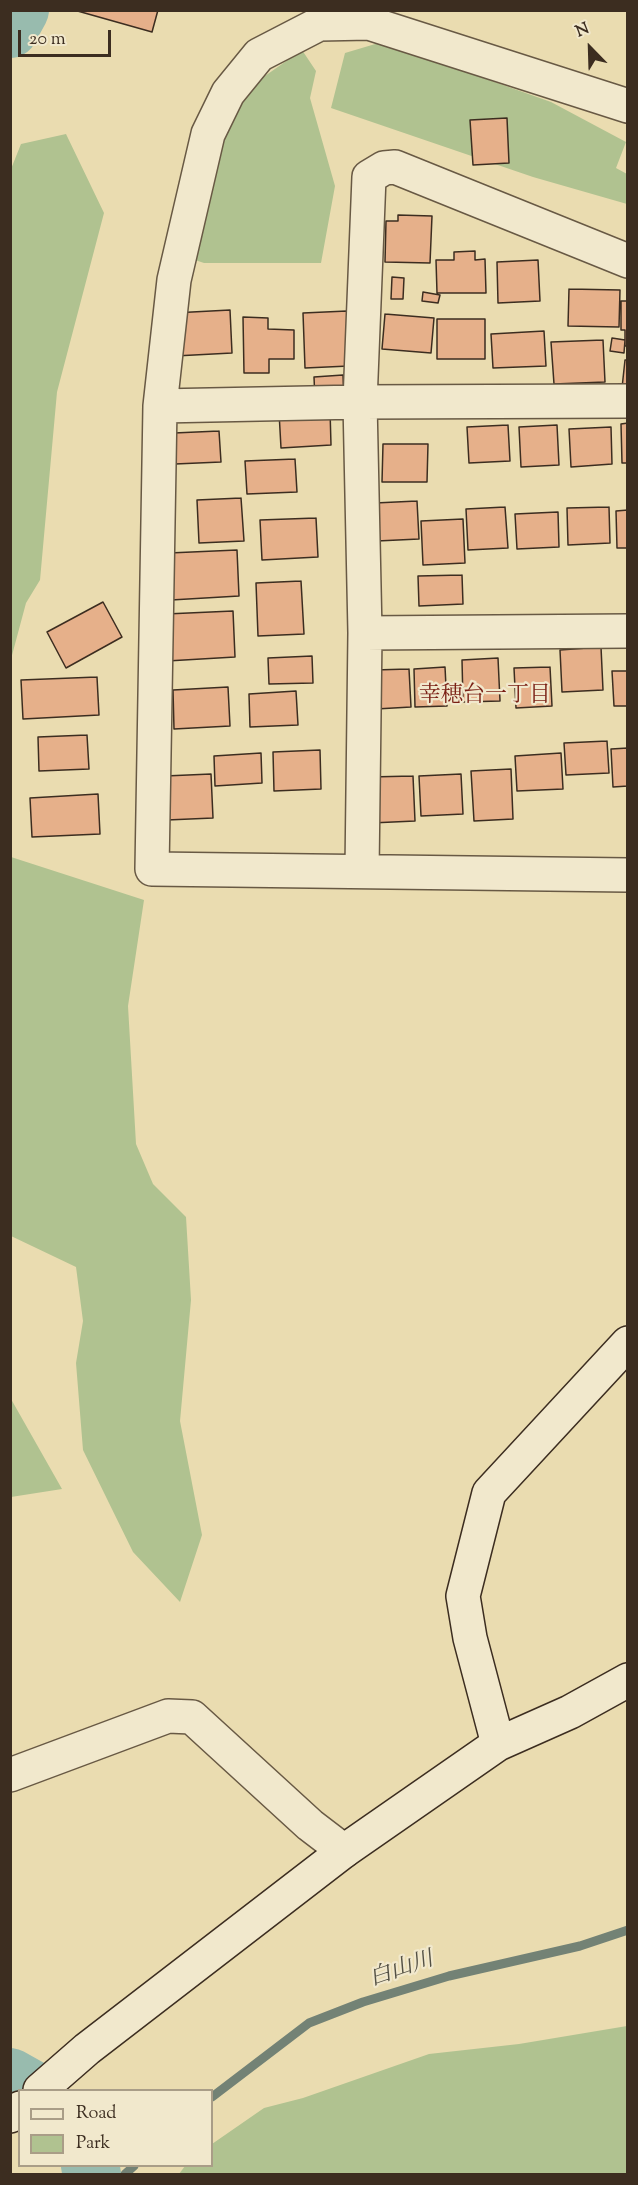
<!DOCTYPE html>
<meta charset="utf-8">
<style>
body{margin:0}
#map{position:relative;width:638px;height:2185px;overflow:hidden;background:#eadcb0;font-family:"Sorts Mill Goudy",serif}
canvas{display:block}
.frame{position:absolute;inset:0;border:12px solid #3c2d20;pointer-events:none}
.legend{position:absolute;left:18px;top:2089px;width:195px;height:78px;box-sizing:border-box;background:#f1e8cc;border:2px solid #a99d87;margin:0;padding:8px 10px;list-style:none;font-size:18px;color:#3c2d20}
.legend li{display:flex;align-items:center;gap:12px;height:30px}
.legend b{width:30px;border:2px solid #a99d87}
.north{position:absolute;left:560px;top:18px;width:60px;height:60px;-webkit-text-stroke:4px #f1e8cc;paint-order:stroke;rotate:337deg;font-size:16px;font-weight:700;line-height:24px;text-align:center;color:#3c2d20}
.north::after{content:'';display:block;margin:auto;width:21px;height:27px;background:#3c2d20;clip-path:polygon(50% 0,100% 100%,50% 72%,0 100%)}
.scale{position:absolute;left:18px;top:30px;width:93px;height:27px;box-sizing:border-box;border:3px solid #3c2d20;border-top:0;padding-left:8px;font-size:18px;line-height:21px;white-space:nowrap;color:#3c2d20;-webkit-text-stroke:4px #f1e8cc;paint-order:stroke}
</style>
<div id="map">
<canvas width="638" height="2185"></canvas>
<div class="frame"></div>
<ul class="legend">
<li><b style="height:8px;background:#f1e8cc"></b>Road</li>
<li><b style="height:16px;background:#b0c290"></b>Park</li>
</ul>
<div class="north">N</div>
<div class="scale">20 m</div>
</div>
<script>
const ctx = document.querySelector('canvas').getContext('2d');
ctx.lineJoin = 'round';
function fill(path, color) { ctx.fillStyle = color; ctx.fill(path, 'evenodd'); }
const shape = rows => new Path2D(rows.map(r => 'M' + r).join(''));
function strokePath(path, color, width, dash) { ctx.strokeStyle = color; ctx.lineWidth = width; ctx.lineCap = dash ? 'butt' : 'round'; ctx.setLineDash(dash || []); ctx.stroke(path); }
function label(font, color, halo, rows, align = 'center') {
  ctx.font = font + ' "Sorts Mill Goudy","Noto Serif JP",serif'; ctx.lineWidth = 4.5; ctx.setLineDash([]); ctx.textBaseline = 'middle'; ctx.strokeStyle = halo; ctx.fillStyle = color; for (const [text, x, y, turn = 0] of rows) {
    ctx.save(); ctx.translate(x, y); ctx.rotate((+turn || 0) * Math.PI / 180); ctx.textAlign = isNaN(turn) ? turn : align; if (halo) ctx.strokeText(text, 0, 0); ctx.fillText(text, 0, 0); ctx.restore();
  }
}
const green = shape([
 [382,42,551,102,626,142,616,168,627,174,627,204,533,177,331,108,345,53],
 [302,50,316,71,310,98,335,186,321,263,204,263,177,254,198,123],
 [66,134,104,213,57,392,40,580,26,603,11,659,11,169,21,144],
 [11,857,144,900,128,1006,136,1144,153,1184,186,1217,191,1300,180,1421,202,1535,180,1602,133,1552,83,1450,76,1363,83,1321,76,1267,11,1236],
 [10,1399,11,1399,62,1489,11,1497],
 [627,2026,627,2174,179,2174,185,2166,212,2166,212,2144,264,2108,303,2098,429,2054,519,2044]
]);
const stream = shape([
 [212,2097,309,2023,363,2002,449,1976,580,1946,628,1930],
 [125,2174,134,2166]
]);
const river = shape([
 [10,30,21,10],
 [10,2076,35,2090],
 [89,2166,93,2174]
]);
const building = shape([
 [74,10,158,10,152,32,74,10],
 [507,118,509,163,473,165,470,120,507,118],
 [398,215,432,216,430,263,385,262,386,221,398,221,398,215],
 [475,251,475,260,485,259,486,293,437,293,436,260,454,260,454,252,475,251],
 [538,260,540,301,498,303,497,262,538,260],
 [392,277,404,278,403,299,391,299,392,277],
 [569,289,620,290,619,327,568,326,569,289],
 [423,292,440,295,438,303,422,301,423,292],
 [621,301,628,301,628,346,625,346,625,330,621,330,621,301],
 [230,310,232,353,175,356,173,313,230,310],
 [347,311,349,366,305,368,303,313,347,311],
 [385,314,434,318,431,353,382,349,385,314],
 [243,317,268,318,268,329,294,330,294,359,269,359,269,373,244,373,243,317],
 [437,319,485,319,485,359,437,359,437,319],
 [544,331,546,366,493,368,491,334,544,331],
 [612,338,625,340,624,353,610,351,612,338],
 [603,340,605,382,554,384,551,342,603,340],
 [625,360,628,360,628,388,622,388,625,360],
 [343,375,344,398,315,400,314,377,343,375],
 [330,410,331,445,281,448,279,412,330,410],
 [628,423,628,463,622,463,621,424,628,423],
 [508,425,510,461,469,463,467,427,508,425],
 [557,425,559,465,521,467,519,427,557,425],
 [611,427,612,464,571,467,569,429,611,427],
 [219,431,221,462,175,464,174,433,219,431],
 [383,444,428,444,427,482,382,482,383,444],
 [295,459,297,492,247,494,245,461,295,459],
 [241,498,244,541,199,543,197,500,241,498],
 [417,501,419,539,377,541,375,503,417,501],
 [505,507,508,548,468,550,466,509,505,507],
 [609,507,610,543,568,545,567,508,609,507],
 [628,510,628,548,617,548,616,511,628,510],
 [558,512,559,547,517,549,515,514,558,512],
 [316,518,318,557,262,560,260,520,316,518],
 [463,519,465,563,423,565,421,521,463,519],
 [237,550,239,596,171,600,169,553,237,550],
 [462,575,463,604,419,606,418,576,462,575],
 [301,581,304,634,258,636,256,583,301,581],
 [103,602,122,637,66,668,47,632,103,602],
 [233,611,235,657,167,661,166,614,233,611],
 [601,647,603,690,562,692,560,650,601,647],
 [312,656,313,683,269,684,268,658,312,656],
 [498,658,500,701,463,702,462,660,498,658],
 [445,667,447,706,415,707,414,669,445,667],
 [550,667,552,706,516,708,514,668,550,667],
 [409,669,411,707,376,709,374,670,409,669],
 [612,671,628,671,628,706,614,706,612,671],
 [97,677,99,715,23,719,21,680,97,677],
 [228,687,230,726,174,729,173,690,228,687],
 [296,691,298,725,250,727,249,694,296,691],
 [87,735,89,769,39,771,38,737,87,735],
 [607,741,609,773,566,775,564,743,607,741],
 [628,748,628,786,613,787,611,749,628,748],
 [320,750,321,789,274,791,273,752,320,750],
 [261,753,262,783,215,786,214,756,261,753],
 [561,753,563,789,517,791,515,756,561,753],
 [511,769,513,819,474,821,471,771,511,769],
 [211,774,213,818,167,820,165,776,211,774],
 [461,774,463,814,421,816,419,776,461,774],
 [413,776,415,821,371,823,369,777,413,776],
 [98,794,100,834,32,837,30,798,98,794]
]);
const street = shape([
 [628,106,369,23,319,24,259,55,228,93,208,134,174,280,160,406,152,869,628,875],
 [160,406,360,402,628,401],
 [365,633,628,631],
 [362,871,365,633,360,402,369,177,384,168,395,167,628,261],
 [10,1775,168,1716,192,1717,310,1825,344,1851]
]);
const secondary = shape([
 [498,1744,470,1638,463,1596,489,1493,628,1343],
 [40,2090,87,2049,344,1851,498,1744,570,1712,628,1680],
 [10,2116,20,2108]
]);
const neighbourhoodNames = [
 ["幸穂台一丁目",485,697]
];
const waterNames = [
 ["白山川",402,1971,-19]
];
fill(green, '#b0c290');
strokePath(stream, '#738275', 9);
strokePath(river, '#98bbae', 56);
fill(building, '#e6b08a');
strokePath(building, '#3c2d20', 1.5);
strokePath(street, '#685944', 36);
strokePath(secondary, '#3c2d20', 36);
strokePath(street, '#f1e8cc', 33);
strokePath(secondary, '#f1e8cc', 33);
label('22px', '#7a1f14', '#f1e8cc', neighbourhoodNames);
label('italic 22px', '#535044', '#f1e8cc', waterNames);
</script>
